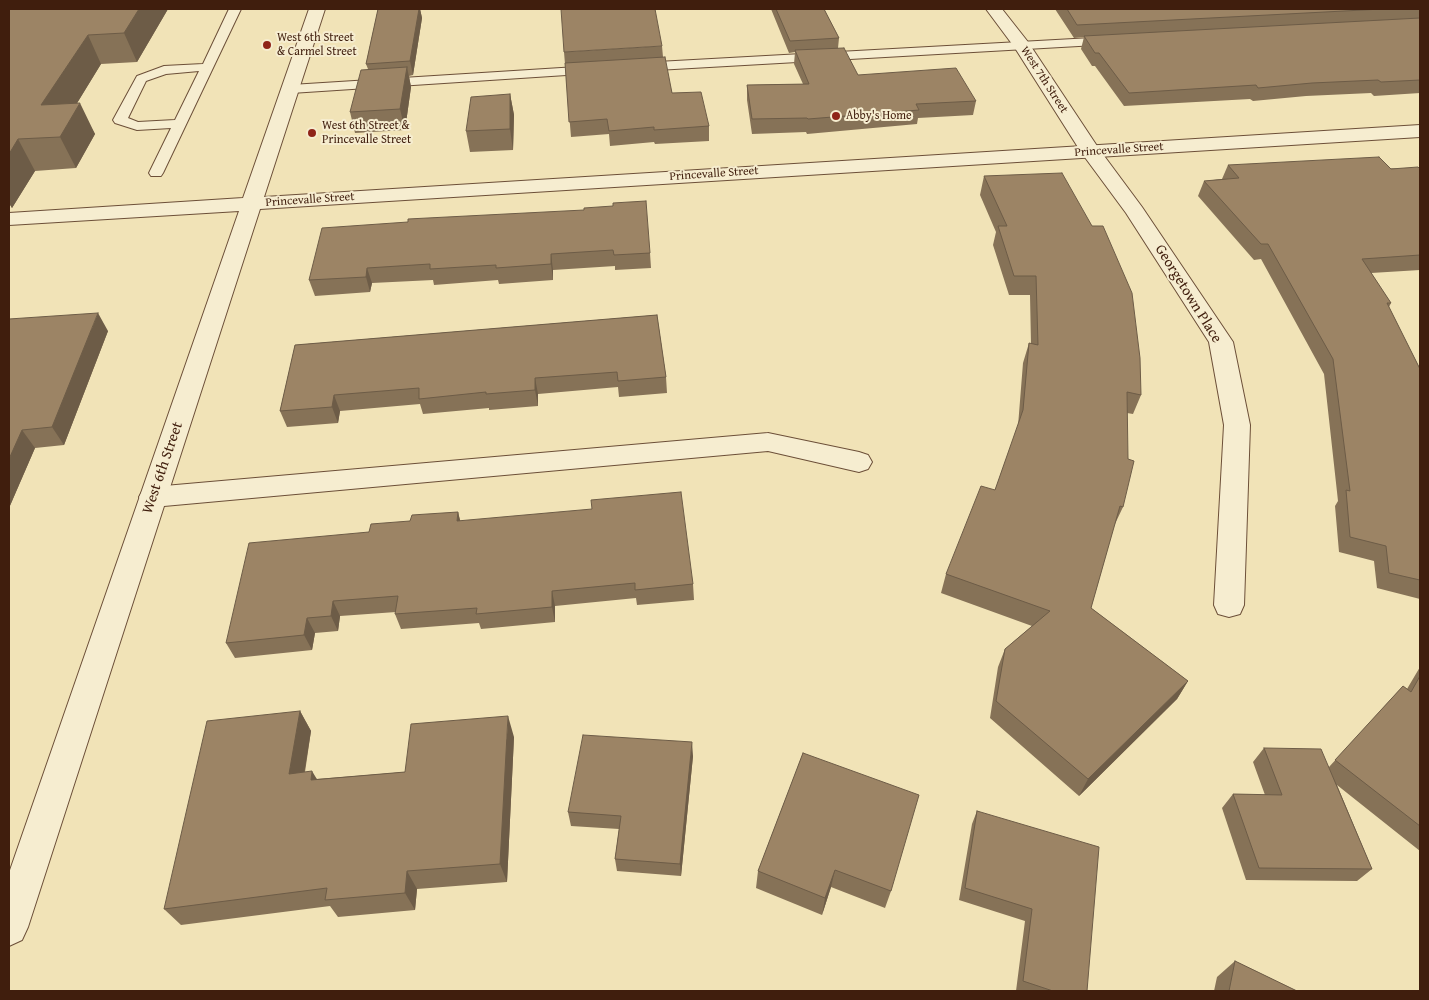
<!DOCTYPE html>
<style>
body{margin:0}
#map{position:relative;width:1429px;height:1000px;overflow:hidden;background:#f1e3b7;font-family:"Gentium Book Plus",serif}
canvas{display:block}
.frame{position:absolute;inset:0;border:10px solid #401e0d;pointer-events:none}
</style>
<div id="map">
<canvas width="1429" height="1000"></canvas>
<div class="frame"></div>
</div>
<script>
const ctx = document.querySelector('canvas').getContext('2d');
ctx.lineJoin = 'round';
const shape = rows => new Path2D(rows.map(r => 'M' + r).join(''));
function strokePath(path, color, width, dash) { ctx.strokeStyle = color; ctx.lineWidth = width; ctx.lineCap = dash ? 'butt' : 'round'; ctx.setLineDash(dash || []); ctx.stroke(path); }
function fill(path, color) { ctx.fillStyle = color; ctx.fill(path, 'evenodd'); }
function label(font, color, halo, rows, align = 'center') {
  ctx.font = font + ' "Gentium Book Plus",serif'; ctx.lineWidth = 4; ctx.setLineDash([]); ctx.textBaseline = 'middle'; ctx.strokeStyle = halo; ctx.fillStyle = color; for (const [text, x, y, turn = 0] of rows) {
    ctx.save(); ctx.translate(x, y); ctx.rotate((+turn || 0) * Math.PI / 180); ctx.textAlign = isNaN(turn) ? turn : align; if (halo) ctx.strokeText(text, 0, 0); ctx.fillText(text, 0, 0); ctx.restore();
  }
}
const service = shape([
 [229,9,241,9,163,173,161,176,151,176,149,173,171,128,137,130,115,123,113,120,137,76,164,66,203,64,229,9],
 [199,71,175,120,138,122,128,118,146,81,166,74,199,71],
 [1110,37,1114,38,1116,41,1114,44,639,71,633,67,639,63,1110,37],
 [593,66,599,70,597,73,291,93,285,89,291,85,593,66]
]);
const minor = shape([
 [986,9,1002,9,1028,42,1099,149,1142,207,1233,342,1250,425,1244,605,1240,614,1229,617,1218,614,1214,605,1224,425,1209,342,1126,213,1081,152,1015,48,986,9],
 [768,433,859,452,868,455,872,462,868,469,859,472,768,451,153,507,143,504,139,497,143,490,153,487,768,433]
]);
const tertiary = shape([
 [309,9,325,9,264,197,1420,125,1420,137,260,209,28,927,22,940,9,946,9,873,239,211,9,225,9,213,243,198,309,9]
]);
const wall = shape([
 [9,9,168,9,137,62,101,64,77,103,95,134,76,168,35,171,12,208,9,203],
 [378,9,420,9,422,18,413,75,409,76,411,87,405,130,355,133,350,112,368,69,366,64],
 [771,9,824,9,839,38,838,48,858,75,976,101,973,115,918,118,917,124,807,134,806,132,752,134,747,100,747,85,803,84,794,64,795,52,789,53],
 [1055,9,1420,9,1420,93,1374,96,1371,93,1306,96,1253,101,1250,99,1124,106,1095,66,1092,66,1081,49,1084,37,1074,38],
 [662,46,663,57,672,93,709,126,709,141,655,144,654,142,610,146,609,134,571,137,564,52],
 [510,94,514,115,513,150,470,152,466,131],
 [1228,165,1420,169,1420,270,1371,273,1391,303,1389,307,1420,369,1420,599,1377,588,1374,561,1339,552,1335,506,1338,501,1324,374,1261,259,1254,260,1198,196,1204,181,1222,179],
 [984,176,1141,395,1133,414,1127,413,1123,507,1114,526,1091,608,1188,681,1177,699,1079,796,990,718,998,667,1005,649,1032,626,941,593,946,574,995,490,1018,426,1023,363,1029,343,1031,344,1030,295,1009,295,993,245,996,232,980,195],
 [408,222,650,253,651,268,615,270,615,266,553,270,553,280,499,284,498,280,434,285,433,280,372,283,370,292,315,296,309,280],
 [657,315,666,377,667,393,619,397,618,387,538,394,538,406,489,410,489,408,423,414,420,404,340,411,338,423,287,427,280,411,295,345],
 [9,319,108,331,64,445,35,448,9,508],
 [458,512,460,521,693,584,694,600,637,605,636,598,555,606,555,622,481,629,479,623,401,629,395,614,396,612,340,616,338,631,315,633,312,650,235,658,226,643,369,532,410,521],
 [1420,667,1420,851,1337,785,1372,869,1357,881,1246,880,1222,808,1233,794,1265,795,1253,762,1264,748,1329,767,1403,686,1407,689],
 [300,711,311,731,305,772,317,779,405,772,514,737,507,882,417,889,415,910,338,917,330,906,181,925,164,909],
 [803,753,891,891,885,908,831,887,822,915,756,888,758,871],
 [693,756,681,876,617,871,615,859,619,829,571,826,568,812],
 [977,811,1087,991,1016,991,1025,921,959,900,972,824],
 [1235,961,1297,991,1214,991,1217,977]
]);
const shadedWall = shape([
 [139,9,168,9,137,62,124,33],
 [419,9,420,9,422,18,413,75,410,61],
 [88,35,101,64,57,136,41,105],
 [407,67,411,87,405,130,400,109],
 [510,94,514,115,513,150,510,129],
 [80,103,95,134,76,168,60,137],
 [18,139,35,171,12,208,9,203,9,154],
 [551,254,553,270,553,280,551,264],
 [367,268,372,283,370,292,366,277],
 [98,313,108,331,64,445,52,427],
 [535,378,538,394,538,406,535,390],
 [334,395,340,411,338,423,332,407],
 [22,430,35,448,9,508,9,459],
 [458,512,462,528,457,521],
 [552,591,555,606,555,622,552,607],
 [333,601,340,616,338,631,331,616],
 [307,618,315,633,312,650,304,635],
 [1188,681,1177,699,1079,796,1088,779],
 [300,711,311,731,301,793,289,774],
 [508,716,514,737,507,882,500,864],
 [692,742,693,756,681,876,680,864],
 [312,771,324,791,311,780],
 [835,870,831,887,822,915,825,898],
 [407,871,417,889,415,910,405,893]
]);
const building = shape([
 [9,9,139,9,124,33,88,35,41,105,80,103,60,137,18,139,9,154,9,9],
 [378,9,419,9,410,61,366,64,378,9],
 [561,9,655,9,662,46,564,52,561,9],
 [776,9,824,9,839,38,790,41,776,9],
 [1067,9,1382,9,1077,25,1067,9],
 [1420,18,1420,80,1381,82,1378,80,1312,83,1258,88,1256,85,1129,93,1099,53,1095,53,1084,36,1420,18],
 [844,48,858,75,956,68,976,101,916,104,919,110,808,119,807,118,752,119,747,85,809,84,795,50,844,48],
 [665,57,672,93,701,92,709,126,654,130,654,127,609,131,607,119,569,122,565,63,665,57],
 [407,67,400,109,350,112,361,70,407,67],
 [510,94,510,129,466,131,471,97,510,94],
 [1379,157,1391,169,1418,167,1420,169,1420,255,1362,259,1391,303,1387,303,1420,369,1420,580,1389,573,1386,546,1350,537,1346,490,1350,491,1333,359,1268,244,1261,244,1204,181,1239,178,1228,165,1379,157],
 [1062,173,1092,226,1103,226,1132,293,1140,358,1141,395,1127,392,1128,459,1134,461,1123,507,1120,506,1091,608,1188,681,1088,779,996,701,1005,649,1050,611,946,574,981,486,995,490,1023,410,1029,343,1038,345,1036,276,1014,276,998,226,1007,226,984,176,1062,173],
 [646,201,650,253,614,255,613,250,551,254,551,264,496,268,496,265,430,269,430,264,367,268,366,277,309,280,322,228,408,222,408,219,584,210,584,208,613,206,613,203,646,201],
 [98,313,52,427,22,430,9,459,9,319,98,313],
 [657,315,666,377,618,381,617,372,535,378,535,390,486,394,486,392,419,399,419,388,334,395,332,407,280,411,295,345,657,315],
 [681,492,693,584,635,590,635,583,552,591,552,607,476,614,477,608,395,614,398,596,333,601,331,616,307,618,304,635,226,643,249,543,369,532,371,524,410,521,412,515,458,512,457,521,592,509,591,500,681,492],
 [1420,676,1420,826,1335,760,1403,686,1411,692,1420,676],
 [300,711,289,774,312,771,311,780,405,772,411,724,508,716,500,864,407,871,405,893,325,900,327,888,164,909,207,721,300,711],
 [583,735,692,742,680,864,615,859,621,816,568,812,583,735],
 [1264,748,1321,749,1372,869,1259,868,1233,794,1282,795,1264,748],
 [803,753,919,795,891,891,835,870,825,898,758,871,803,753],
 [977,811,1099,847,1087,991,1053,991,1023,981,1032,909,965,888,977,811],
 [1235,961,1297,991,1229,991,1235,961]
]);
const markers = [
 [267,45,5,"#8f2418"],
 [836,116,5,"#8f2418"],
 [312,133,5,"#8f2418"]
];
const farPoinames = [
 ["West 6th Street",277,38],
 ["& Carmel Street",277,52],
 ["Abby's Home",846,116],
 ["West 6th Street &",322,126],
 ["Princevalle Street",322,140]
];
const farStreetnames = [
 ["West 7th Street",1044,80,57],
 ["Princevalle Street",1119,150,-4],
 ["Princevalle Street",714,174,-4],
 ["Princevalle Street",310,200,-4]
];
const streetNames = [
 ["Georgetown Place",1188,294,58],
 ["West 6th Street",163,468,-71]
];
strokePath(service, '#6c4f38', 2);
strokePath(minor, '#6c4f38', 2);
strokePath(tertiary, '#6c4f38', 2);
fill(service, '#f6edd0');
fill(minor, '#f6edd0');
fill(tertiary, '#f6edd0');
fill(wall, '#867257');
fill(shadedWall, '#6d5c47');
fill(building, '#9c8465');
strokePath(building, '#6d5c47', 1);
for (const [x, y, r, color] of markers) { const dot = new Path2D(); dot.arc(x, y, r, 0, 2 * Math.PI); ctx.fillStyle = color; ctx.fill(dot); strokePath(dot, '#f6edd0', 2); }
label('12px', '#401e0d', '#f6edd0', farPoinames, 'left');
label('12px', '#401e0d', '#f6edd0', farStreetnames);
label('15px', '#401e0d', '#f6edd0', streetNames);
</script>
